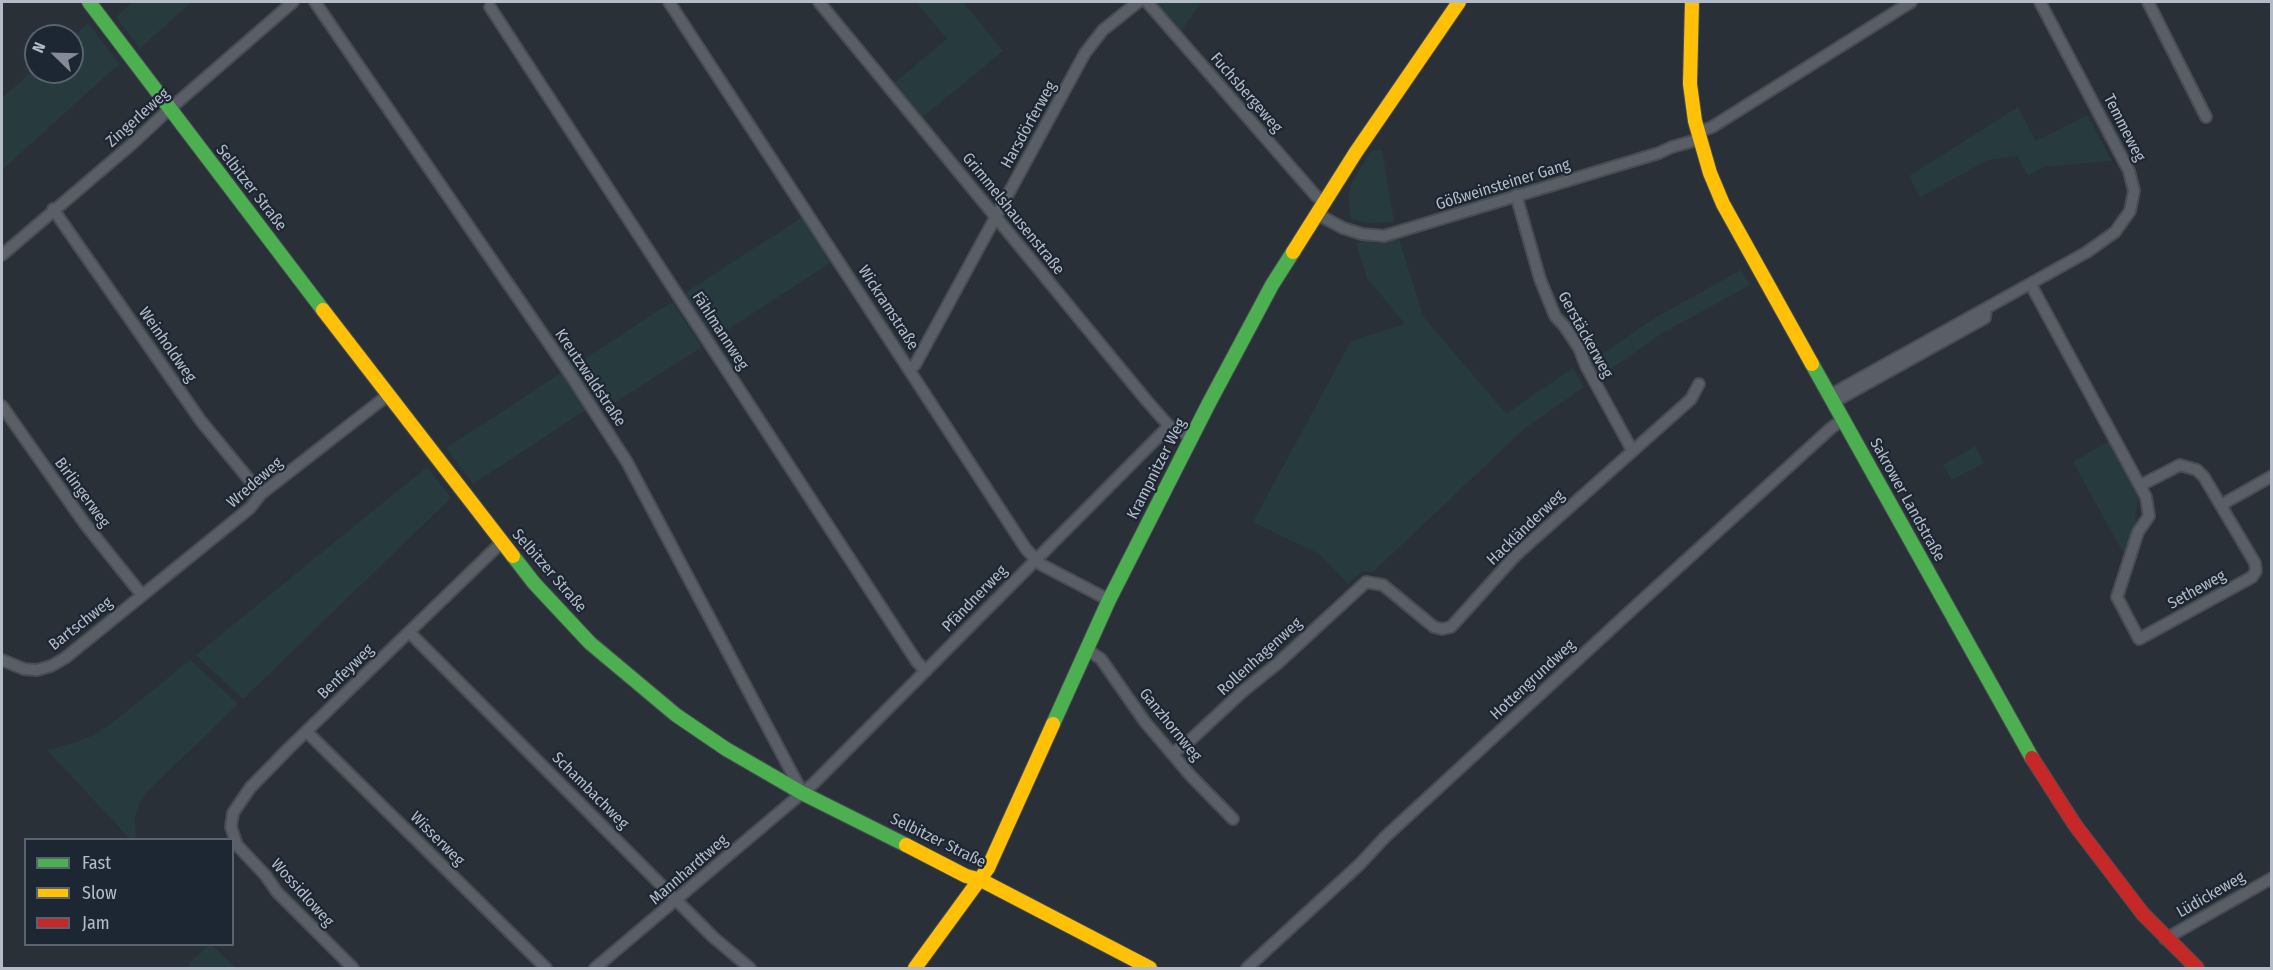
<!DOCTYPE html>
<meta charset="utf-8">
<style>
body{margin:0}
#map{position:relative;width:2273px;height:970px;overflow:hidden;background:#2a3038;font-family:"Fira Sans Condensed",sans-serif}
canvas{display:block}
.frame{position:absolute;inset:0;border:3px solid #b4bcc9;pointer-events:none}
.legend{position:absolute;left:24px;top:838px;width:210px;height:108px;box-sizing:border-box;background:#1d2633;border:2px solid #59626f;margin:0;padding:8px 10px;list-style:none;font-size:18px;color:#b4bcc9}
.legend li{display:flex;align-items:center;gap:12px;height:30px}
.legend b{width:30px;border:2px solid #59626f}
.north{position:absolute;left:24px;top:24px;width:60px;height:60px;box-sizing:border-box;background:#1d2633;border:2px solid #59626f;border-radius:50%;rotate:293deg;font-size:16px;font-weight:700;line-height:24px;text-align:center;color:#b4bcc9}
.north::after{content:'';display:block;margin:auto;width:21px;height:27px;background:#848b96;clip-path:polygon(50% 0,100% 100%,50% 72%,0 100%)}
</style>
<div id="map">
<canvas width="2273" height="970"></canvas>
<div class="frame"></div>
<ul class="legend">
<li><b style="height:8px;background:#4caf50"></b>Fast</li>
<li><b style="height:8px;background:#ffc107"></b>Slow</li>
<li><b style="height:8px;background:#c62828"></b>Jam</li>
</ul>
<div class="north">N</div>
</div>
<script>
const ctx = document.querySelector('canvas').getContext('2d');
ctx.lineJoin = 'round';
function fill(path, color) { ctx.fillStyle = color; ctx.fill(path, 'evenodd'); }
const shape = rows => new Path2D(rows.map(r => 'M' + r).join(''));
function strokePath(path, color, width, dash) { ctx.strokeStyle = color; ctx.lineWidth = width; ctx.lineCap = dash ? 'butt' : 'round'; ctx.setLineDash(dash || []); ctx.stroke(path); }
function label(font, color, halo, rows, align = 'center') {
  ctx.font = font + ' "Fira Sans Condensed",sans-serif'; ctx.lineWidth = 4.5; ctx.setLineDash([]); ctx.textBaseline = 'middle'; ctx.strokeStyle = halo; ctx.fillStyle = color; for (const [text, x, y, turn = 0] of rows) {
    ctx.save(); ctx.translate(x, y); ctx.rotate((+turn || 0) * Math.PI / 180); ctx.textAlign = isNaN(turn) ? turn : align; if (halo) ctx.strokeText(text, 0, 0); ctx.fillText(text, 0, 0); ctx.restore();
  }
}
const green = shape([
 [133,2,192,2,140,48,116,17],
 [920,2,963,2,1003,51,922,118,894,83,947,39,918,4],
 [1154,2,1201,2,1180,33],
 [88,23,119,64,2,170,2,98,36,68,36,72,72,72,72,37],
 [2018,107,2036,141,2087,115,2112,161,2043,167,2028,176,2017,156,1988,160,1920,197,1909,176],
 [1382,150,1394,222,1369,223,1351,219,1348,197,1351,184,1371,151],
 [804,216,833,261,715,338,685,293],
 [1399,239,1423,316,1506,414,1573,368,1584,387,1524,429,1373,572,1362,571,1348,584,1319,554,1253,522,1351,341,1405,324,1367,278,1356,243,1366,241,1379,243],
 [1741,270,1750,285,1661,334,1598,378,1590,363,1653,319],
 [672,302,702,347,603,410,573,366],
 [561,373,586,410,473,484,446,448],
 [2109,441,2139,498,2135,516,2137,524,2126,558,2073,462],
 [1975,446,1984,463,1952,480,1943,465],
 [427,467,451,498,243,699,196,655],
 [190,660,238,704,148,791,141,800,135,816,136,839,130,839,47,750,74,743,94,735,111,724],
 [209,945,212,945,236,968,185,968]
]);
const street = shape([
 [315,2,570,374,627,462,802,792],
 [669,2,1026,549,1040,564,1109,600],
 [819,2,1147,401,1169,426,1192,437],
 [1147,2,1316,196,1324,202],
 [2148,2,2206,117],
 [490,7,917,662,926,671],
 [1698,132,1712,127,1911,2],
 [1516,195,1540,279,1555,316,1565,327,1579,348,1586,366,1632,450],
 [53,209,201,421,261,494],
 [1317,214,1343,228,1362,234,1384,236,1659,153,1672,147,1700,139],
 [2,255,132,144,164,114,293,2],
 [2031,285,2146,497,2149,516,2138,532,2117,597,2139,639,2252,577,2256,571,2255,563,2204,477,2197,470,2180,465,2141,485],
 [909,369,915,365,1085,53,1103,30,1138,2],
 [1830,395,2087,252,2115,232,2130,211,2134,191,2129,171,2040,2],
 [1834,402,1985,318,1986,309],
 [2,406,85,524,142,595],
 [2221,505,2272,476],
 [409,632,713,937,750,968],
 [1086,649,1101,659,1145,722,1191,776,1233,819],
 [2,660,24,669,37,670,51,666,65,658,250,508,261,494,388,395],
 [307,732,546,968],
 [1172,753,1185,745,1242,692,1278,663,1366,582,1383,585,1434,627,1442,629,1451,627,1516,555,1691,399,1699,384],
 [2165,939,2272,878],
 [353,968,277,892,266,876,237,845,231,827,233,813,250,788,288,749,502,542],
 [595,968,814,783,1169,426],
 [1247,968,1360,864,1385,837,1638,604,1830,429,1843,419]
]);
const fast = shape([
 [89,2,323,310],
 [1812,364,2032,758],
 [513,556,534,583,590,643,676,715,726,749,802,793,906,845],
 [1053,724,1109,600,1209,403,1272,285,1293,252]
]);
const slow = shape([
 [1692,2,1690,84,1695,121,1710,173,1723,204,1812,364],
 [1293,252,1356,152,1459,2],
 [323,310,513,556],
 [906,845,966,876,981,880,1150,968],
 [915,968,988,868,1053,724]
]);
const jam = shape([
 [2032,758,2075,825,2143,914,2197,968]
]);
const streetNames = [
 ["Fuchsbergeweg",1246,93,49],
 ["Zingerleweg",138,118,-42],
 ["Harsdörferweg",1029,125,-61],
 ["Temmeweg",2124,128,63],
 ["Gößweinsteiner Gang",1503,185,-17],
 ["Selbitzer Straße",251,188,52],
 ["Grimmelshausenstraße",1013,214,51],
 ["Wickramstraße",888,308,57],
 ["Fählmannweg",720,331,57],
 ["Gerstäckerweg",1585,335,61],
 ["Weinholdweg",167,345,55],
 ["Kreutzwaldstraße",590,378,56],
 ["Krampnitzer Weg",1157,469,-63],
 ["Wredeweg",255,483,-41],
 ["Birlingerweg",82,493,54],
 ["Sakrower Landstraße",1907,500,61],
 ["Hackländerweg",1526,528,-44],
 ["Selbitzer Straße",549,571,49],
 ["Setheweg",2197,590,-29],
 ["Pfändnerweg",975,599,-46],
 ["Bartschweg",81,624,-38],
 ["Rollenhagenweg",1260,657,-42],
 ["Benfeyweg",346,672,-44],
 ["Hottengrundweg",1533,680,-43],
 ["Ganzhornweg",1170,725,51],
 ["Schambachweg",590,791,45],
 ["Wisserweg",437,839,45],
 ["Selbitzer Straße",938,841,26],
 ["Mannhardtweg",689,870,-41],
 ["Wossidloweg",302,893,48],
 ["Lüdickeweg",2211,895,-30]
];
fill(green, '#273a3e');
strokePath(street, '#484c53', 14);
strokePath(fast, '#484c53', 16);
strokePath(slow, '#484c53', 16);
strokePath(jam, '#484c53', 16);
strokePath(street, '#5a5e66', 10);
strokePath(fast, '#4caf50', 14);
strokePath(slow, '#ffc107', 14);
strokePath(jam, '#c62828', 14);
label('16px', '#b4bcc9', '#1d2633', streetNames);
</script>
